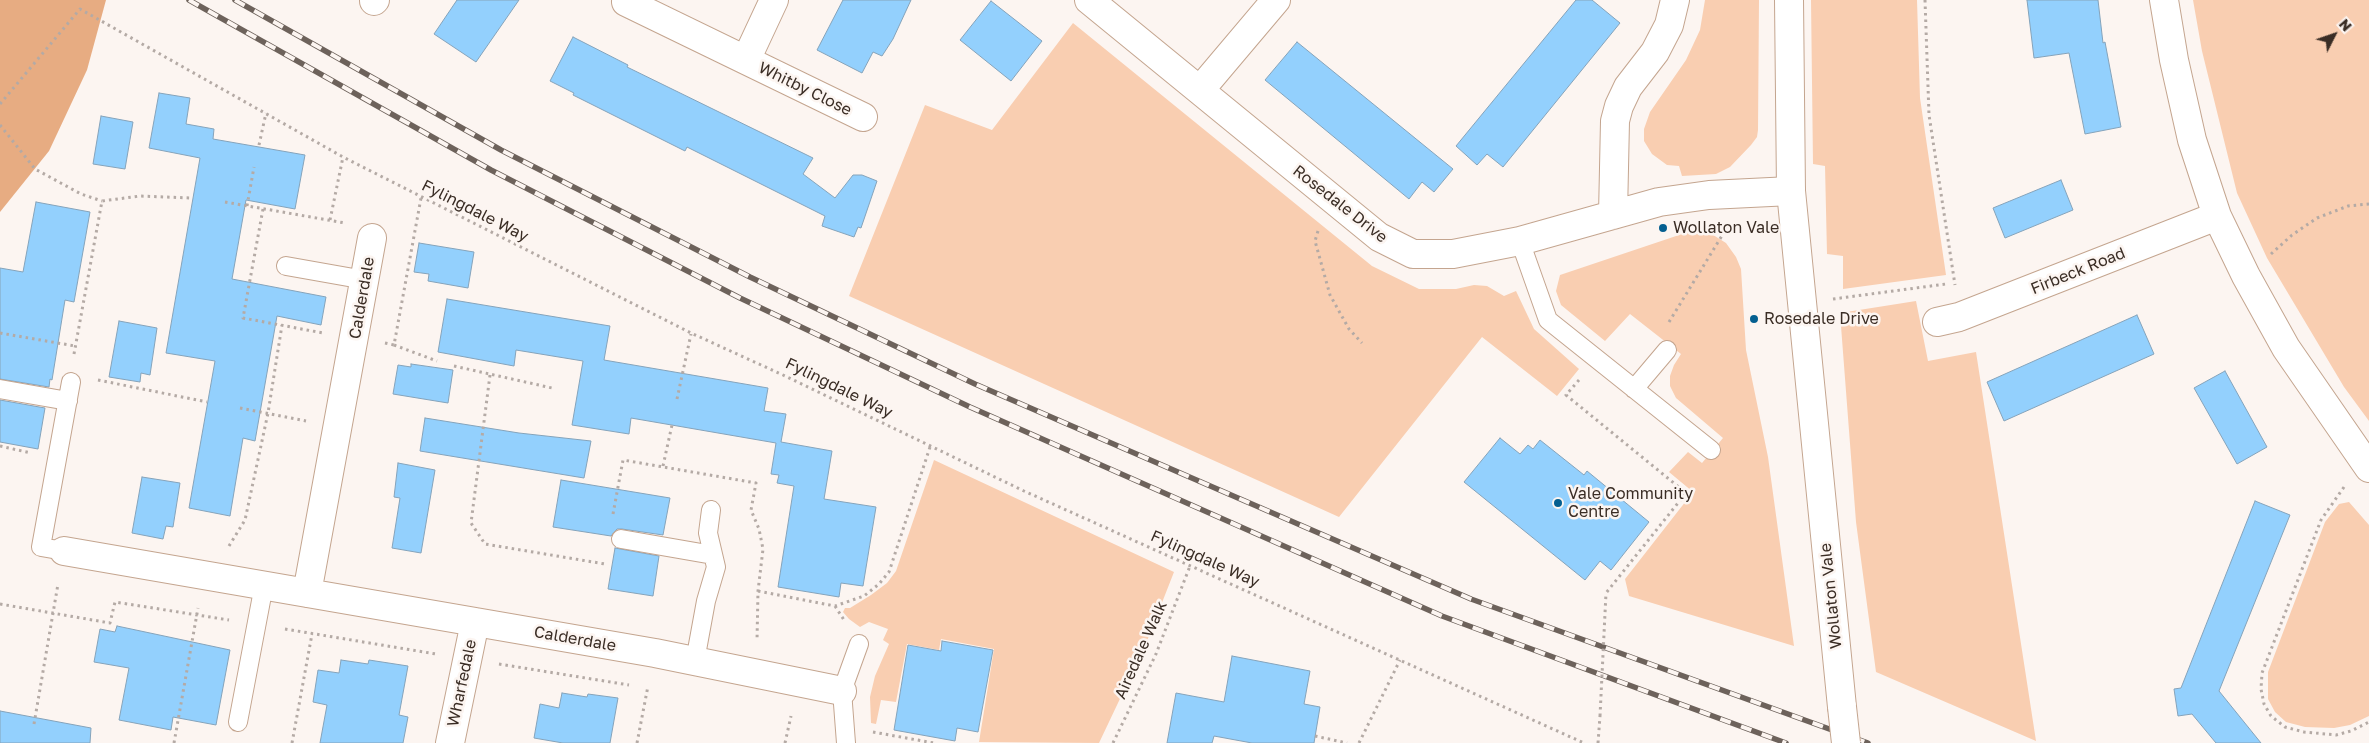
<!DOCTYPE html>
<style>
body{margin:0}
#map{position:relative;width:2369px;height:743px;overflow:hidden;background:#fcf5f1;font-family:"Golos Text",sans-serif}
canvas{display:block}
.north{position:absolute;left:2309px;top:10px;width:50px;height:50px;-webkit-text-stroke:4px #fcf5f1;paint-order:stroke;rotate:49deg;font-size:14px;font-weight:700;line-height:20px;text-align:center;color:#3a2d25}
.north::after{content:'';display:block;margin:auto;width:18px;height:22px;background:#3a2d25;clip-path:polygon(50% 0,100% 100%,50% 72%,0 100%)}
</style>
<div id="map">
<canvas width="2369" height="743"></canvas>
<div class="north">N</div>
</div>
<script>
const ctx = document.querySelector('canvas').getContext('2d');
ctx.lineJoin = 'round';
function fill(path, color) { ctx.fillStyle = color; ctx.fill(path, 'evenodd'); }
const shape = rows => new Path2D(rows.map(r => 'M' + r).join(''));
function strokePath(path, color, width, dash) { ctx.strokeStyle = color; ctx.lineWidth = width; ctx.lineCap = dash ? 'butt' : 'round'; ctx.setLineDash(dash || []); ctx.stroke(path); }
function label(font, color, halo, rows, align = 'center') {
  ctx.font = font + ' "Golos Text",sans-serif'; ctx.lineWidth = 5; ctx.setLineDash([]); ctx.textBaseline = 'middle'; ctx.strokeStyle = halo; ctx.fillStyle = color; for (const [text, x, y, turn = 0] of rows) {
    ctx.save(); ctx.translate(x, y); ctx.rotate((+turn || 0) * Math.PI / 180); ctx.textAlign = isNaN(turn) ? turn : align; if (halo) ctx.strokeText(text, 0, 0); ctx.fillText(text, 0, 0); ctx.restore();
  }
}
const green = shape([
 [1705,0,1759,0,1758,130,1757,137,1751,145,1730,167,1716,174,1682,176,1679,166,1667,165,1652,154,1644,141,1644,129,1650,112,1686,60,1700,30],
 [1811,0,1917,0,1920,98,1946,275,1843,289,1843,256,1827,254,1825,166,1813,164],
 [2193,0,2369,0,2369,421,2344,387,2267,258,2237,193,2202,51],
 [1073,23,1372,266,1419,289,1456,289,1474,285,1487,286,1504,296,1516,291,1534,329,1579,369,1557,396,1482,337,1339,517,849,296,925,105,992,130],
 [1694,230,1710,233,1726,243,1736,257,1741,269,1746,350,1768,457,1794,646,1629,596,1625,579,1693,492,1669,472,1688,452,1702,463,1723,438,1676,398,1670,386,1670,376,1674,365,1681,354,1630,314,1605,341,1561,305,1556,291,1560,275],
 [1916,301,1928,361,1976,352,2036,741,1876,672,1856,522,1840,313],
 [934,460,1174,572,1145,646,1099,743,979,742,994,649,941,639,939,650,907,644,896,702,881,700,876,724,871,723,870,697,875,676,889,644,883,640,888,629,869,622,860,627,849,619,843,612,845,608,850,608,871,595,887,583,896,571],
 [2349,502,2369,525,2369,716,2350,725,2334,728,2305,727,2286,722,2275,712,2268,699,2268,672,2325,522,2339,504]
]);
const forest = shape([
 [0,0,106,0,87,70,49,151,0,212]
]);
const building = shape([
 [457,0,519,0,476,62,434,34,457,0],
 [843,0,911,0,893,39,882,56,873,52,862,73,817,50,843,0],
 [1576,0,1592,0,1620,23,1503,167,1487,154,1477,165,1456,146,1576,0],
 [2027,0,2098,0,2103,43,2105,42,2121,127,2085,134,2069,53,2034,58,2027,0],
 [991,1,1042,41,1011,81,960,40,991,1],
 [573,37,628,65,627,67,813,158,803,174,835,198,853,175,862,175,877,181,861,228,858,227,854,237,822,226,825,216,687,147,685,151,573,95,574,93,550,81,573,37],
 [1297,42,1453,169,1434,192,1422,182,1409,199,1265,80,1297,42],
 [159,93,190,98,186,124,214,129,213,139,305,155,295,209,246,200,232,279,326,297,321,325,277,316,255,441,243,438,230,516,189,508,215,361,166,353,200,158,149,148,159,93],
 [101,116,133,122,125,169,93,164,101,116],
 [2061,180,2073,210,2005,238,1993,208,2061,180],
 [36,202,90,212,74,302,65,300,52,380,50,379,49,387,0,379,0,268,23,272,36,202],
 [419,243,474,252,468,288,428,281,429,274,414,272,419,243],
 [447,299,610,326,604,360,768,388,764,411,786,414,781,442,832,451,824,499,876,507,863,586,841,583,839,597,778,587,794,486,777,483,779,475,771,474,776,443,631,418,629,434,572,425,583,361,516,350,514,366,438,352,447,299],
 [2137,315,2154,354,2004,421,1987,382,2137,315],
 [119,321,157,328,150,375,141,373,140,382,109,377,119,321],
 [411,364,453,370,448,403,393,394,398,365,411,367,411,364],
 [2225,371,2267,447,2237,464,2194,388,2225,371],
 [0,400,45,408,38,449,0,442,0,400],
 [425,418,519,433,591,441,584,478,420,451,425,418],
 [1500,438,1520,454,1528,445,1533,449,1540,440,1584,475,1587,471,1649,522,1611,570,1600,561,1585,580,1464,482,1500,438],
 [398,463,435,470,421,553,392,548,400,498,394,497,398,463],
 [142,477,180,483,173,527,166,526,163,539,132,533,142,477],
 [561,480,670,498,663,535,622,529,617,529,611,536,553,527,561,480],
 [2255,501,2290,515,2219,691,2261,743,2216,743,2192,714,2178,716,2174,689,2181,688,2255,501],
 [615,548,659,556,653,596,608,589,615,548],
 [117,626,230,650,216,725,173,717,171,730,119,720,129,668,94,662,100,629,115,632,117,626],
 [942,641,993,650,978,732,957,728,955,741,894,730,908,645,941,651,942,641],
 [1232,656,1310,671,1304,704,1320,707,1314,743,1252,743,1214,736,1212,743,1167,743,1176,693,1224,702,1232,656],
 [341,660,368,664,369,660,408,666,399,715,408,717,403,743,320,743,327,705,313,702,318,670,339,673,341,660],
 [562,693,587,697,588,694,618,698,610,743,563,743,534,738,540,704,559,708,562,693],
 [0,711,91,728,90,743,0,743,0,711]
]);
const path = shape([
 [1925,0,1929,115,1955,285],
 [0,104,80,9,343,157,691,333,783,375,1024,491,1584,743],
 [0,125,35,169,81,194,102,201],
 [259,145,266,113],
 [225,202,345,223],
 [247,206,254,167],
 [263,209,243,318,323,333],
 [330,220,343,157],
 [1318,231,1315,241,1330,295,1349,329,1362,343],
 [2271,254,2292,235,2317,218,2348,206,2369,204],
 [1833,299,1946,284],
 [1669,322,1723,234,1725,227],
 [0,333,75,346],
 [385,343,394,345,421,198],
 [394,345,437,361],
 [74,354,102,201,140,196,192,198],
 [454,366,552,388],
 [490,375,471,523,485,544,605,564,605,562],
 [98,380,207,402],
 [1579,380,1566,395,1686,493,1606,593],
 [677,399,691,334],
 [240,408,306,421],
 [0,446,31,453],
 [663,466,672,425],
 [2344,487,2321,520,2262,673,2261,689,2264,704,2271,716,2285,727,2304,732,2336,735,2351,731,2369,722],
 [613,514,623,460,756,483,751,510,759,529,763,549,758,591,757,641],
 [229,546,245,520,268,413,282,325],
 [758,591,835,606,864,596,879,584,889,572,930,447],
 [0,604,110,623,115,602,229,620],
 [835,606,844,620],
 [285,629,436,654],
 [499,664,629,685],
 [34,724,58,584],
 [873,732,934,743],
 [1315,736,1347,743],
 [174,743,198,608],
 [292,743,312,634],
 [637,743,648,686],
 [785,743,791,716],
 [1113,743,1156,654,1190,566],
 [1359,743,1400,660],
 [1598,743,1600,716]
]);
const service = shape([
 [1520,241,1548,320,1711,450],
 [286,266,365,280],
 [0,389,68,401],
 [1634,389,1667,350],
 [621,539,713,555],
 [64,551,41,547,71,382],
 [695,661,706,601,716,567,708,533,711,510],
 [238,722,264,585],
 [846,743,842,691,859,644]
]);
const minor = shape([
 [1089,0,1379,237,1413,254,1453,254,1520,241,1659,202,1709,195,1791,191],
 [2164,0,2174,60,2192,140,2217,216,2246,276,2286,348,2369,468],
 [374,1,375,0],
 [626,2,863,117],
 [746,60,774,0],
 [1200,90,1276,0],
 [1613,215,1615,121,1619,106,1628,87,1655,52,1669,25,1675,0],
 [1937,322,1959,317,2217,216],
 [64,551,655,653,842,691],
 [307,593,372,238],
 [450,743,475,622]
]);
const tertiary = shape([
 [1789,0,1791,191,1842,707]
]);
const rail = shape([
 [189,0,491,170,740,298,970,407,1442,616,1786,743],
 [235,0,501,150,750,277,975,384,1471,599,1868,743]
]);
const pathBridge = shape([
 [1600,716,1606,593]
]);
const tertiaryBridge = shape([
 [1842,707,1846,743]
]);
const markers = [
 [1663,228,5,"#045f90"],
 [1754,319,5,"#045f90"],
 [1558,503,5,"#045f90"]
];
const streetNames = [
 ["Whitby Close",805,89,26],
 ["Rosedale Drive",1340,204,38],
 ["Fylingdale Way",475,211,27],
 ["Firbeck Road",2078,271,-22],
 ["Calderdale",362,298,-80],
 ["Fylingdale Way",839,388,26],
 ["Fylingdale Way",1205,559,24],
 ["Wollaton Vale",1831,596,-96],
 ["Calderdale",575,639,10],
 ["Airedale Walk",1141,650,-66],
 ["Wharfedale",462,683,-78]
];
const poiNames = [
 ["Wollaton Vale",1673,228],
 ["Rosedale Drive",1764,319],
 ["Vale Community",1568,494],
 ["Centre",1568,512]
];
fill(green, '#f9ceb1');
fill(forest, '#e7ac82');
fill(building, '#93d0fd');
strokePath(building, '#85a3ba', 1);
strokePath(service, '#c4a58f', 20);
strokePath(minor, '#c4a58f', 30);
strokePath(tertiary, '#c4a58f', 30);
strokePath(path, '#b4aaa5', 3, [2.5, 4]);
strokePath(service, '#fff', 18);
strokePath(minor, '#fff', 28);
strokePath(tertiary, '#fff', 28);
strokePath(rail, '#6d625b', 5.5);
strokePath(rail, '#fcf5f1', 4, [11]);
strokePath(tertiaryBridge, '#c4a58f', 30, []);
strokePath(pathBridge, '#b4aaa5', 3, [2.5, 4]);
strokePath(tertiaryBridge, '#fff', 28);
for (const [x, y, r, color] of markers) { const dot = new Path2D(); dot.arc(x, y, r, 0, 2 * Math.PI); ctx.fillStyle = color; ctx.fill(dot); strokePath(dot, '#fcf5f1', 2); }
label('16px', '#3a2d25', '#fcf5f1', streetNames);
label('16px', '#3a2d25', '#fcf5f1', poiNames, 'left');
</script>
